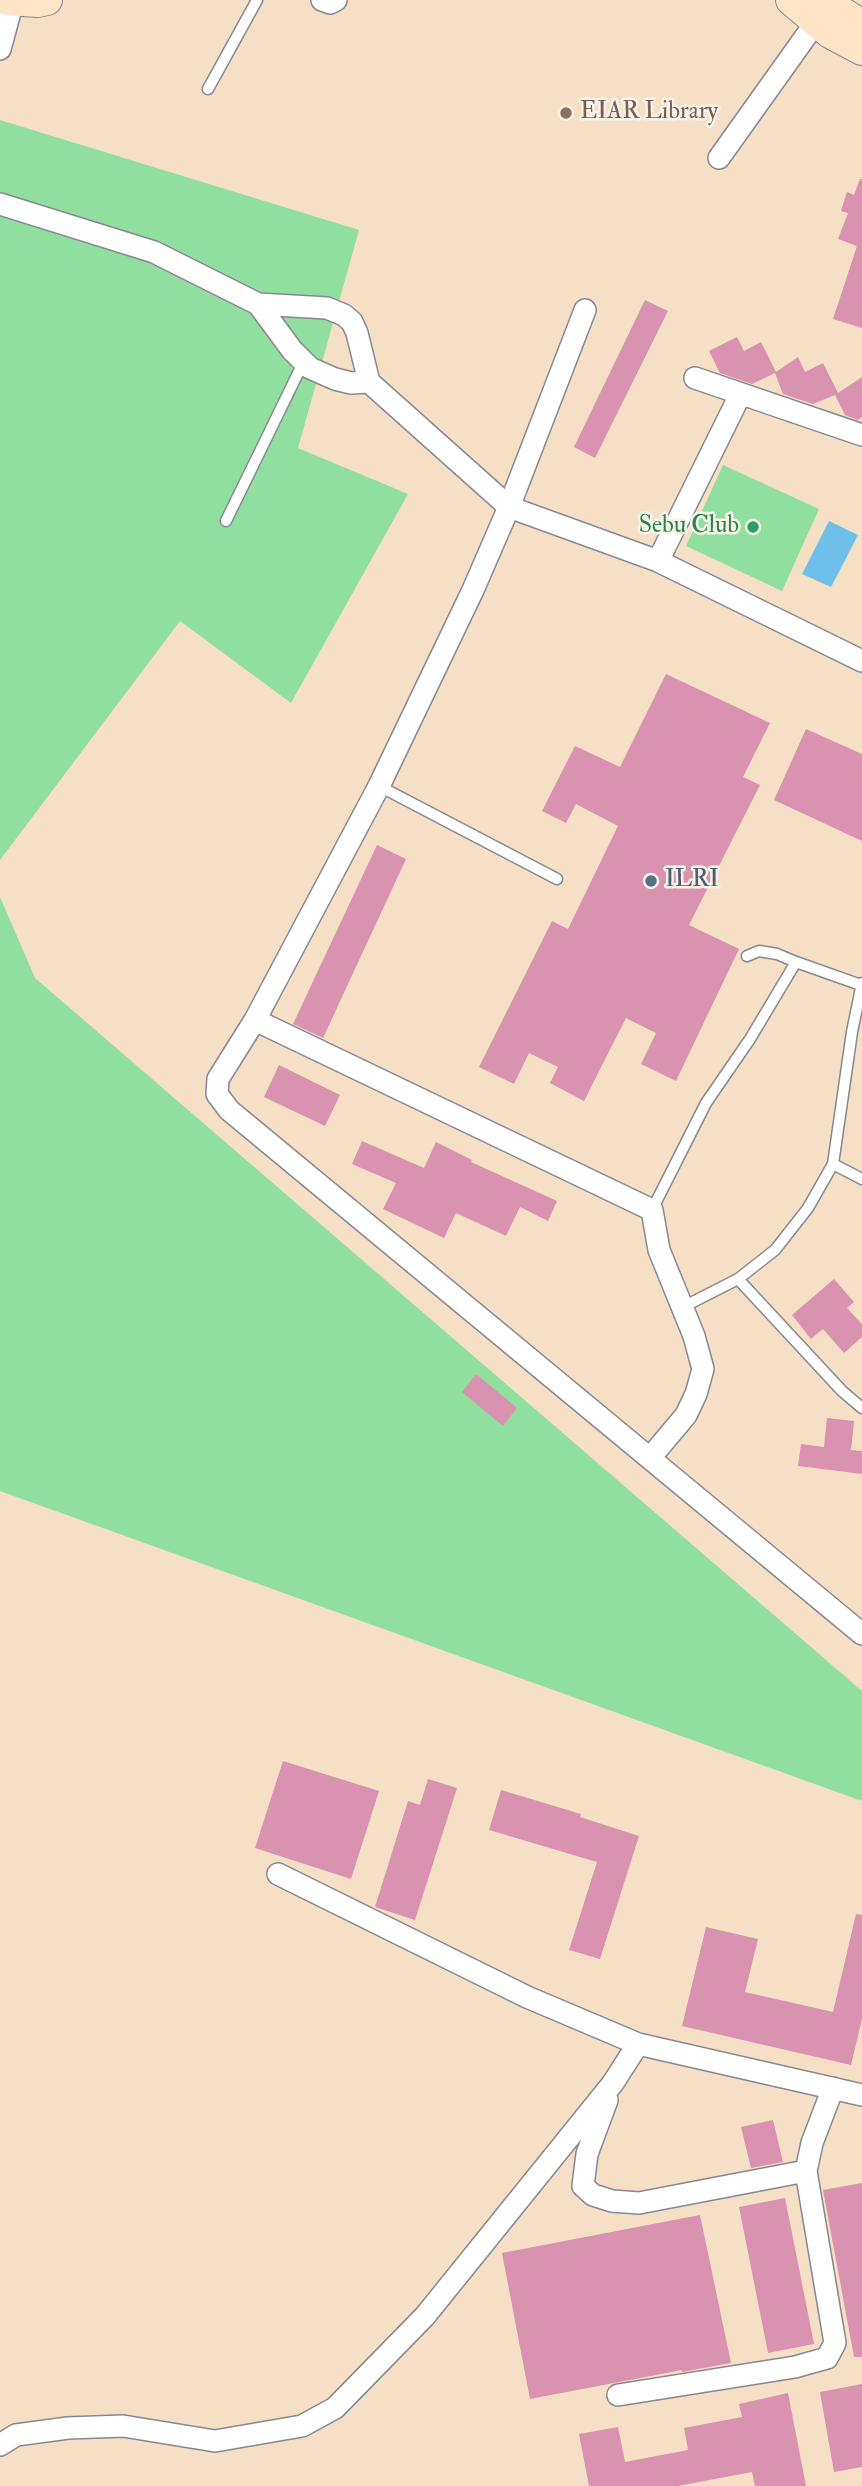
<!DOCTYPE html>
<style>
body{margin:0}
canvas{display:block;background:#f5dfc5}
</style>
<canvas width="862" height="2486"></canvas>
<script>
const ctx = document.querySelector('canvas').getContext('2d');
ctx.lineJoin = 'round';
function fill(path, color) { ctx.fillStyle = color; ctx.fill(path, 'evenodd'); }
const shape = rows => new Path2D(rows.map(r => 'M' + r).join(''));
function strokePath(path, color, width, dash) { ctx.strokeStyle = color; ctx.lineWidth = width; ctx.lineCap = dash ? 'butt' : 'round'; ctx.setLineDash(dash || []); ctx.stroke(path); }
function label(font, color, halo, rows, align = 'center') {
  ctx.font = font + ' "IM FELL Double Pica",serif'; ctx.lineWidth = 5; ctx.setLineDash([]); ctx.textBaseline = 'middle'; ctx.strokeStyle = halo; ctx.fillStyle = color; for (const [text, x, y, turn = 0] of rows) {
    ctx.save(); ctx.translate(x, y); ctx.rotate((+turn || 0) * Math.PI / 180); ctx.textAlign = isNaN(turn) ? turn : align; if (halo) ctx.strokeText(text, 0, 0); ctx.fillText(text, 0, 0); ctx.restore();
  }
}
const green = shape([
 [0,120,359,230,298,448,408,494,291,703,180,621,0,860],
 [723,465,819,509,782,591,686,546],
 [0,897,35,978,862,1691,862,1801,0,1491]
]);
const water = shape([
 [829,521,858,535,831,587,802,574]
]);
const building = shape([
 [860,179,862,179,862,328,833,319,857,246,838,239,848,213,841,211,847,192,854,195],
 [645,300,668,311,595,458,574,447],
 [737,337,744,351,761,342,776,372,798,357,805,372,823,363,838,393,862,377,862,417,858,420,845,415,835,395,813,404,783,394,775,373,752,384,720,373,709,351],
 [666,674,770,723,743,777,760,785,689,925,739,949,676,1081,641,1064,656,1033,626,1018,584,1101,550,1083,558,1067,529,1053,514,1084,479,1067,552,921,568,929,618,826,576,804,566,823,542,811,575,746,620,767],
 [806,729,862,754,862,841,774,800],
 [377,845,406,859,323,1038,293,1024],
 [279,1065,340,1095,325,1126,264,1097],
 [362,1141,424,1168,436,1142,472,1160,471,1162,557,1201,548,1221,520,1207,506,1236,456,1213,444,1238,383,1209,396,1183,352,1164],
 [834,1279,854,1302,847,1308,862,1324,862,1337,844,1353,823,1329,811,1339,792,1315],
 [476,1374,517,1408,503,1426,462,1392],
 [827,1418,854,1421,851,1450,862,1451,862,1474,798,1466,801,1444,824,1447],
 [283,1761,379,1791,351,1879,255,1848],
 [428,1779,457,1788,415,1920,375,1907,408,1801,420,1805],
 [501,1790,581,1814,580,1817,639,1836,600,1959,569,1950,597,1862,489,1830],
 [856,1914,862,1915,862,2019,851,2065,682,2026,706,1927,758,1939,745,1992,833,2012],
 [773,2120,783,2162,751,2168,741,2127],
 [862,2183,862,2357,854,2357,823,2190],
 [785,2198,814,2344,768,2353,739,2207],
 [700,2215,731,2363,682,2372,682,2370,530,2399,502,2253],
 [862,2384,862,2467,834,2472,820,2392],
 [788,2393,806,2486,755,2486,752,2472,678,2486,589,2486,579,2434,618,2427,625,2462,688,2450,684,2428,742,2417,739,2404]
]);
const service = shape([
 [208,89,257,0],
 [226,521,303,363],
 [379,786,557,879],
 [747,956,759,951,777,954,796,962,861,985],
 [862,983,852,1032,833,1164,808,1208,775,1250,738,1279,842,1391,862,1408],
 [833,1164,862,1179],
 [652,1210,706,1103,750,1039,796,962],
 [683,1307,738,1279]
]);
const minor = shape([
 [322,0,330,3,336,0],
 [0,49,13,1],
 [719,158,816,22],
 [0,204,154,252,258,304,327,308,344,315,352,322,357,333,369,382,509,507,585,310],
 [258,304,292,350,310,368,335,379,351,383,369,382],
 [695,378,862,435],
 [658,561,740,395],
 [862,661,658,561,509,507,473,590,379,786,255,1020,218,1079,217,1094,229,1110,862,1634],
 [255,1020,652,1210,659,1250,694,1336,703,1369,696,1394,686,1415,650,1458],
 [278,1874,527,1997,638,2044],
 [607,2100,587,2154,583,2186,593,2195,612,2201,639,2203,806,2171],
 [618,2395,795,2367,827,2358,835,2343,806,2171,812,2143,833,2088],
 [0,2445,16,2435,68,2428,123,2426,215,2441,302,2426,335,2408,425,2316,613,2083,638,2044,862,2095]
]);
const secondary = shape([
 [7,0,38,2,47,0],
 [791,0,830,33,862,50],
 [823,0,862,25]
]);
const markers = [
 [566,113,7,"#8d6e63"],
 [753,527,7,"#2e9e5b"],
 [651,881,7,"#5c6f8a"]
];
const educationNames = [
 ["EIAR Library",580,113]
];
const leisureNames = [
 ["Sebu Club",739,527]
];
const serviceNames = [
 ["ILRI",665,881]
];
fill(green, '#90df9e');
fill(water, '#6ebfe9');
fill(building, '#d992b0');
strokePath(service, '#888792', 13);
strokePath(minor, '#888792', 24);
strokePath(secondary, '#888792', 32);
strokePath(service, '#fff', 10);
strokePath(minor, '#fff', 21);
strokePath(secondary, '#fee5c5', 30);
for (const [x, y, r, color] of markers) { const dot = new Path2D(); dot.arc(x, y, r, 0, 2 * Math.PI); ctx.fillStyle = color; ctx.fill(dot); strokePath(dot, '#f7f3e8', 2.5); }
label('24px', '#785e54', '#f7f3e8', educationNames, 'left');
label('24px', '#27864d', '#f7f3e8', leisureNames, 'right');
label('24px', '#4e5e75', '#f7f3e8', serviceNames, 'left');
</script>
